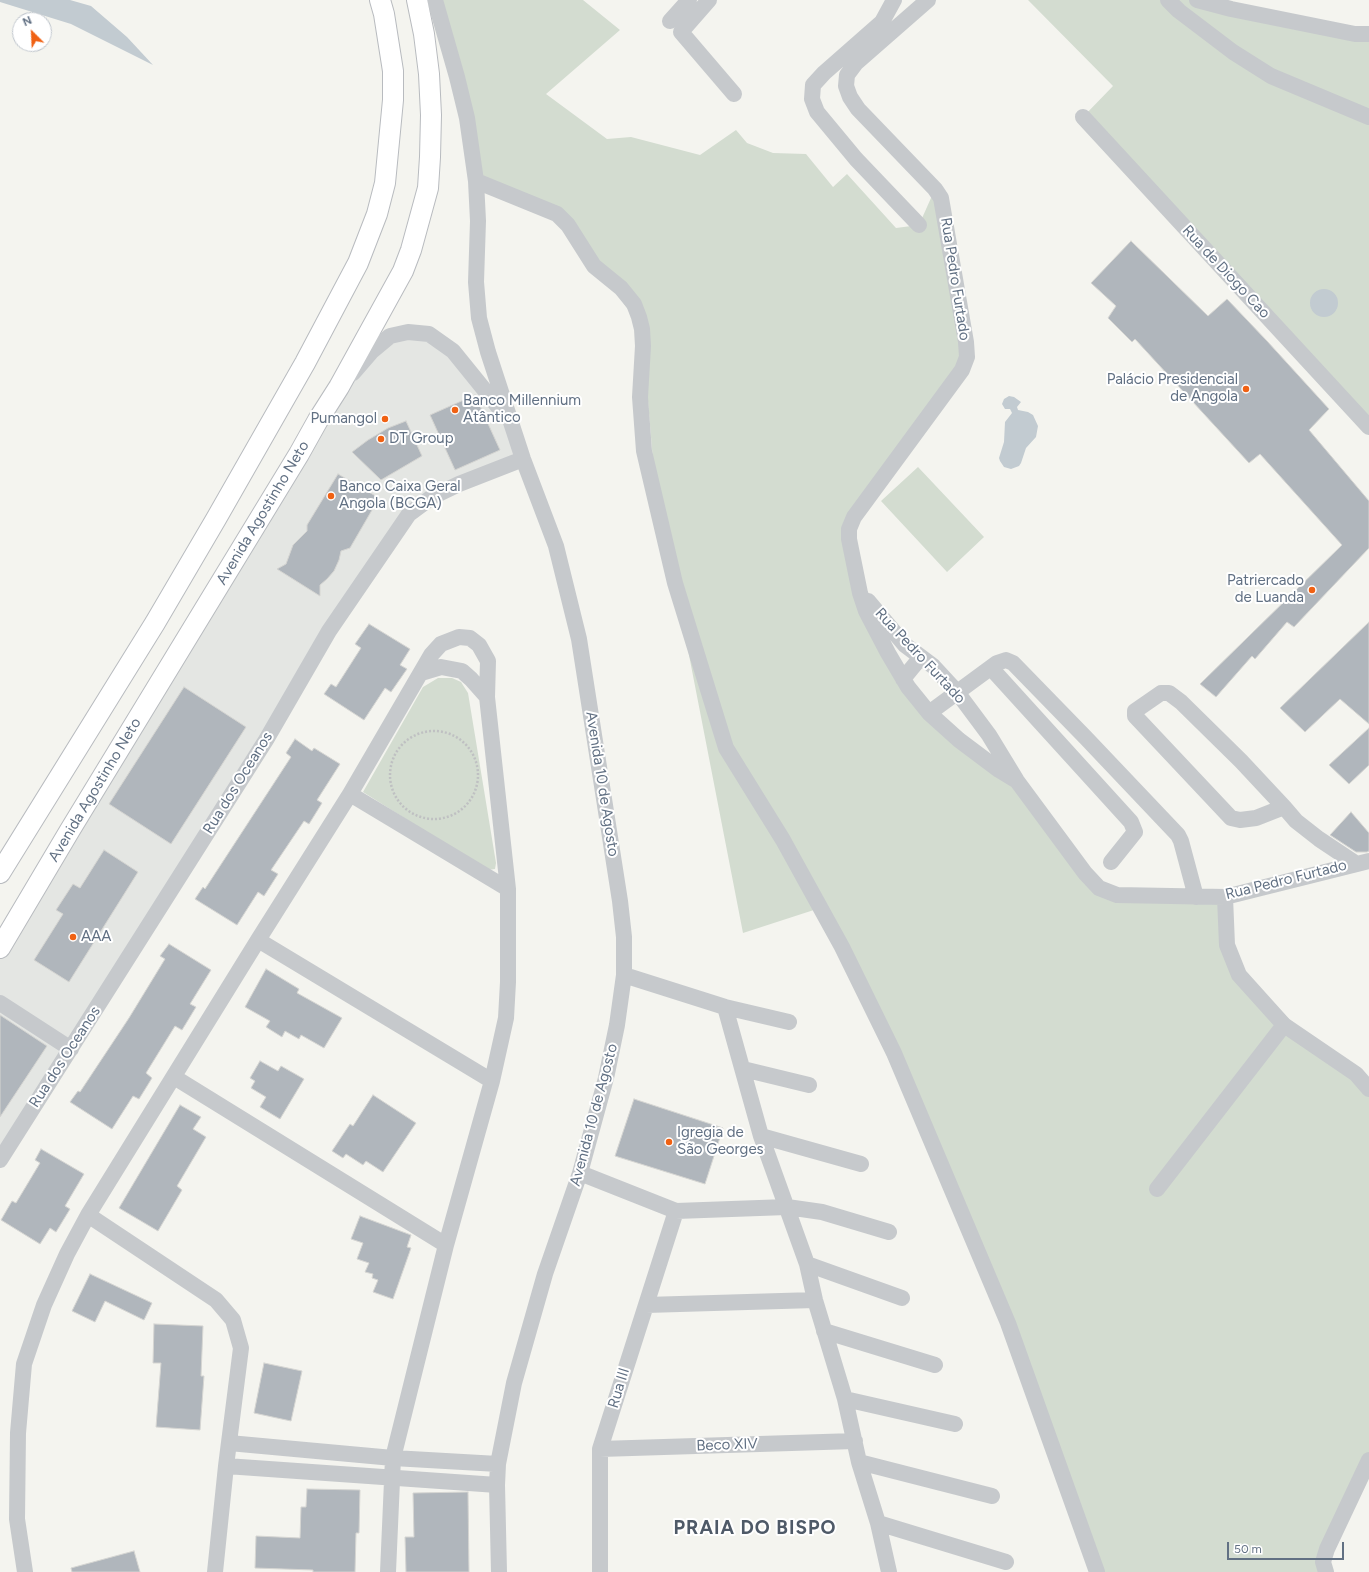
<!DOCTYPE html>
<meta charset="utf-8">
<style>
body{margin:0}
#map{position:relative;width:1369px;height:1572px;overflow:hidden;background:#f4f4ef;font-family:Figtree,sans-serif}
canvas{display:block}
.north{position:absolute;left:12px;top:12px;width:40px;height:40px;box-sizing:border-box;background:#fff;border:1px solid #c0c6cd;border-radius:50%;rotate:336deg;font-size:11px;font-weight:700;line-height:16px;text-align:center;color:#617083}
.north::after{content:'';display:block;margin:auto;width:14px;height:18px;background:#f06113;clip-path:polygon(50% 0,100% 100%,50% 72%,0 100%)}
.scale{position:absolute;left:1227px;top:1542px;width:117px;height:18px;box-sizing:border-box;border:2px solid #617083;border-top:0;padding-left:5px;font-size:12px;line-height:14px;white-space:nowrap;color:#617083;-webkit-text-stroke:3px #fff;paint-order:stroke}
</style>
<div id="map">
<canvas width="1369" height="1572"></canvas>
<div class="north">N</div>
<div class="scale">50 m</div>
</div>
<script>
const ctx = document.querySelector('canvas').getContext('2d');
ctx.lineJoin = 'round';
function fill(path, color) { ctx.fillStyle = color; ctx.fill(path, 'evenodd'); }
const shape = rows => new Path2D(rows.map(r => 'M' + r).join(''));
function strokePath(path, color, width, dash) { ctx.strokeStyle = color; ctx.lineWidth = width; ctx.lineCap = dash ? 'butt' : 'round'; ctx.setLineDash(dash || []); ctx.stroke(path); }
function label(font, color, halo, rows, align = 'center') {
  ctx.font = font + ' Figtree,sans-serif'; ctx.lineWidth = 4; ctx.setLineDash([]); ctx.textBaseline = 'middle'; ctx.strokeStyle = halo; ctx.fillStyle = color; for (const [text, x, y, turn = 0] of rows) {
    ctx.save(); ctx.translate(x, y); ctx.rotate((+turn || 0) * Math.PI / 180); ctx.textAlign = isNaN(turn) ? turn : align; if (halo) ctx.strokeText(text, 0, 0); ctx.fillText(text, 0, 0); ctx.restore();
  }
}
const built = shape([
 [429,334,510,421,523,459,409,514,0,1161,0,948,318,420,390,336]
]);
const green = shape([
 [435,0,583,0,620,30,546,94,607,139,631,137,700,155,736,130,747,143,773,153,806,154,833,187,847,174,896,228,919,225,935,189,967,357,854,517,860,593,908,687,1017,781,1099,888,1225,897,1239,975,1369,1089,1369,1457,1326,1572,1097,1572,1008,1323,820,908,743,933,675,583,657,509,642,329,568,225,476,181],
 [1028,0,1197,0,1369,34,1369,427,1083,117,1113,86],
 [918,467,984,537,947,572,881,501],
 [438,678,452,678,461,682,468,693,496,863,495,869,487,870,363,792,423,687]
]);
const water = shape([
 [0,0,70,0,91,6,127,37,153,65,71,24,0,2],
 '1310 303a14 14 0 1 1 28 0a14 14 0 1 1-28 0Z',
 [1009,396,1014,397,1021,402,1017,407,1018,410,1028,412,1033,415,1038,426,1036,437,1026,448,1021,463,1019,466,1011,469,1004,467,1000,461,999,458,1004,442,1005,422,1012,413,1010,409,1005,409,1002,404,1004,399]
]);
const building = shape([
 [1131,241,1208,316,1227,299,1267,341,1329,409,1309,430,1369,501,1369,548,1294,627,1287,622,1255,659,1252,656,1216,697,1200,684,1342,545,1260,454,1249,463,1135,339,1132,342,1108,318,1116,306,1091,283,1131,241],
 [475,395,500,450,455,470,430,415,475,395],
 [406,421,422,456,381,480,352,452,368,440,388,428,406,421],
 [338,474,379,498,350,548,341,551,339,560,334,571,327,579,320,585,320,596,277,569,286,564,293,545,307,531,307,525,338,474],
 [1369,622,1369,724,1340,699,1305,732,1280,708,1369,622],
 [369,624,410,649,400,665,407,669,391,692,385,688,364,720,324,694,331,684,336,687,361,648,355,644,369,624],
 [184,687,246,727,171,844,109,804,184,687],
 [1369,728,1369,765,1349,784,1329,765,1369,728],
 [295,739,312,751,314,748,340,764,317,800,322,803,309,824,304,821,271,870,278,874,264,896,258,892,237,925,195,899,203,887,205,889,291,757,286,753,295,739],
 [1351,812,1369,833,1369,851,1367,852,1356,852,1330,835,1351,812],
 [104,850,138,872,69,982,34,960,63,914,56,910,73,884,80,888,104,850],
 [169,944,211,970,190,1004,196,1007,182,1030,175,1026,146,1073,152,1078,139,1099,133,1096,112,1129,70,1102,78,1091,80,1092,129,1018,165,959,160,956,169,944],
 [266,969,299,989,297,993,342,1018,324,1048,301,1035,299,1039,285,1031,282,1037,266,1027,270,1021,245,1007,266,969],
 [0,1015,47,1046,0,1117,0,1015],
 [260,1061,278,1071,281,1066,304,1079,280,1119,260,1107,266,1097,251,1088,255,1081,250,1078,260,1061],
 [373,1095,416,1123,383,1172,366,1161,363,1165,346,1154,343,1158,332,1151,350,1124,353,1126,373,1095],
 [634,1099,723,1128,705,1184,615,1156,634,1099],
 [180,1105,201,1117,193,1129,206,1137,177,1186,182,1190,158,1231,119,1208,180,1105],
 [41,1149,84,1174,65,1206,70,1209,56,1232,50,1228,40,1244,1,1220,12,1201,16,1203,40,1163,35,1160,41,1149],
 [360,1216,411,1235,407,1247,411,1248,393,1299,373,1292,378,1280,372,1278,373,1274,365,1272,369,1263,357,1259,363,1243,351,1239,360,1216],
 [90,1274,152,1303,144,1320,105,1301,95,1322,72,1311,90,1274],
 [154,1324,203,1326,201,1376,204,1376,200,1430,156,1427,161,1363,153,1363,154,1324],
 [264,1363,302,1371,291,1421,254,1413,264,1363],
 [307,1489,360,1490,359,1533,356,1533,355,1572,313,1572,313,1570,255,1568,256,1536,300,1538,301,1507,306,1507,307,1489],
 [468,1492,469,1572,406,1572,405,1537,414,1537,413,1493,468,1492],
 [134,1551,140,1572,72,1572,71,1568,134,1551]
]);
const path = shape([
 '390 775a44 44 0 1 1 88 0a44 44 0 1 1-88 0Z'
]);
const minor = shape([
 [435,0,457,77,467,118,476,181,478,221,476,282,479,318,488,352,523,459,556,546,579,639,620,901,624,937,624,975,617,1025,606,1078,580,1173,545,1274,514,1383,498,1464,497,1485,499,1572],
 [709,0,681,32,734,94],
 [894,0,882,22,824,73,813,85,812,99,817,112,856,159,919,225],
 [928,0,856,63,847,75,846,86,850,97,858,109,935,189,941,198,966,342,967,357,962,370,854,517,849,529,849,539,860,593,866,611,888,653,908,687,929,713,959,740,999,770,1017,781],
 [1168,0,1179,11,1233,52,1271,76,1369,117],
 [1197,0,1231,9,1355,34,1369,34],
 [670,21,689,0],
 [1083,117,1369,427],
 [476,181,557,214,568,225,594,266,621,288,634,304,639,317,642,329,643,346,640,397,644,451,675,583,726,748,783,840,842,947,894,1053,1008,1323,1097,1572],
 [353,373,372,351,390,336,408,332,429,334,453,351,504,414],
 [868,601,905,645,933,666,957,692,989,735,1017,781,1085,873,1099,888,1117,895,1225,897,1369,861],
 [991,668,1131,822,1135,832,1111,862],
 [421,673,441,667,462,671,471,679,487,697],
 [903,679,921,657],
 [929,713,997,663,1006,660,1013,663,1086,738,1178,835,1181,841,1196,897],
 [350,794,508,889],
 [1284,807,1256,818,1240,820,1231,818,1135,716,1135,711,1161,693,1169,693,1181,702,1241,761,1269,791,1284,807,1296,821,1319,839,1355,863],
 [1225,897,1227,945,1239,975,1284,1025,1356,1074,1369,1089],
 [258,940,492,1081],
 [624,975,725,1007,789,1022],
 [0,1003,71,1049],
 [725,1007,761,1136,807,1264,815,1300,845,1399,859,1462,878,1523,889,1572],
 [743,1069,809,1085],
 [174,1077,446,1245],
 [761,1136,861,1164],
 [0,1160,266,740,329,631,409,514,432,497,459,484,523,459],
 [580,1173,676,1211,787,1207,822,1212,889,1232],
 [1157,1189,1284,1025],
 [88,1215,216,1300,233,1320,241,1348,226,1466,215,1572],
 [807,1264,902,1298],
 [646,1305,815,1300],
 [824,1331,935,1365],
 [845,1399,955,1424],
 [229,1443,393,1458,498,1464],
 [600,1449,855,1441],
 [859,1462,992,1496],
 [226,1466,497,1485],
 [878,1523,1006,1562],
 [25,1572,17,1519,18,1433,24,1364,44,1305,67,1254,88,1215,258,940,350,794,431,655,441,644,459,637,470,638,479,645,488,661,487,697,508,889,508,982,506,1018,492,1081,446,1245,393,1458,388,1572],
 [600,1572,600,1449,676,1211],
 [1326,1572,1323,1562,1327,1549,1369,1460]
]);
const major = shape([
 [0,873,155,623,216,519,305,363,358,263,377,214,385,183,393,100,393,71,384,14,380,0],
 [0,948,70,830,299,454,318,420,339,387,403,271,411,250,428,188,430,157,431,115,429,74,424,34,417,0]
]);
const markers = [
 [1246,389,4,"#f06113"],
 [455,410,4,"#f06113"],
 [385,419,4,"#f06113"],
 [381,439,4,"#f06113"],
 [331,496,4,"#f06113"],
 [1312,590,4,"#f06113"],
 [73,937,4,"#f06113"],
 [669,1142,4,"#f06113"]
];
const streetNames = [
 ["Rua de Diogo Cao",1226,272,47],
 ["Rua Pedro Furtado",955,279,81],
 ["Avenida Agostinho Neto",263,513,-59],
 ["Rua Pedro Furtado",920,656,47],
 ["Rua dos Oceanos",238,783,-58],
 ["Avenida 10 de Agosto",602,784,81],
 ["Avenida Agostinho Neto",95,790,-59],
 ["Rua Pedro Furtado",1286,880,-14],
 ["Rua dos Oceanos",65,1057,-57],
 ["Avenida 10 de Agosto",594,1115,-75],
 ["Rua III",619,1388,-73],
 ["Beco XIV",727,1445,-2]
];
const poiNames = [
 ["Palácio Presidencial",1238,380,"right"],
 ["de Angola",1238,397,"right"],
 ["Banco Millennium",463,401],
 ["Atântico",463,418],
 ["Pumangol",377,419,"right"],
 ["DT Group",389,439],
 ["Banco Caixa Geral",339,487],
 ["Angola (BCGA)",339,504],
 ["Patriercado",1304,581,"right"],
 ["de Luanda",1304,598,"right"],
 ["AAA",81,937],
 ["Igregia de",677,1133],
 ["São Georges",677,1150]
];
const districtNames = [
 ["PRAIA DO BISPO",755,1528]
];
fill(built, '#e4e6e3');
fill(green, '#d3dcd0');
fill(water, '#c2cbd1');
fill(building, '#b0b6bc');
strokePath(building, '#d5d5d2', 1);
strokePath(major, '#b8bbbf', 22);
strokePath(path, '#bfc0c2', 2.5, [2, 2]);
strokePath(minor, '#c6c9cc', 16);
strokePath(major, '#fff', 20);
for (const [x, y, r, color] of markers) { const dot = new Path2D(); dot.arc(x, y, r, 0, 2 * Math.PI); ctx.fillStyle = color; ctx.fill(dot); strokePath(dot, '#fff', 1.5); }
label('15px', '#617083', '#fff', streetNames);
label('15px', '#617083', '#fff', poiNames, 'left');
ctx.letterSpacing = '1px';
label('bold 19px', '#4f5a68', '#fff', districtNames);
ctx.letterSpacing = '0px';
</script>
